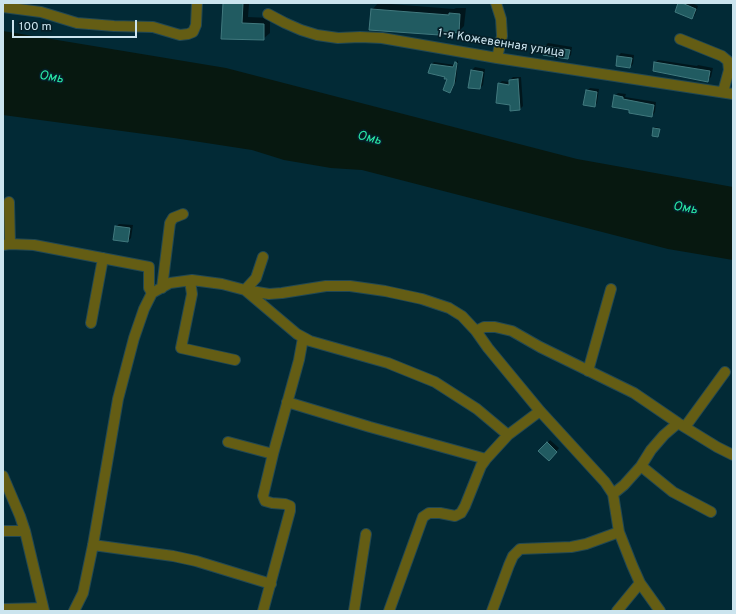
<!DOCTYPE html>
<meta charset="utf-8">
<style>
body{margin:0}
#map{position:relative;width:736px;height:614px;overflow:hidden;background:#022a36;font-family:Overpass,sans-serif}
canvas{display:block}
.frame{position:absolute;inset:0;border:4px solid #cbe4ee;pointer-events:none}
.scale{position:absolute;left:12px;top:20px;width:125px;height:18px;box-sizing:border-box;border:2px solid #cbe4ee;border-top:0;padding-left:5px;font-size:12px;line-height:14px;white-space:nowrap;color:#cbe4ee;-webkit-text-stroke:3px #051f28;paint-order:stroke}
</style>
<div id="map">
<canvas width="736" height="614"></canvas>
<div class="frame"></div>
<div class="scale">100 m</div>
</div>
<script>
const ctx = document.querySelector('canvas').getContext('2d');
ctx.lineJoin = 'round';
function fill(path, color) { ctx.fillStyle = color; ctx.fill(path, 'evenodd'); }
const shape = rows => new Path2D(rows.map(r => 'M' + r).join(''));
function strokePath(path, color, width, dash) { ctx.strokeStyle = color; ctx.lineWidth = width; ctx.lineCap = dash ? 'butt' : 'round'; ctx.setLineDash(dash || []); ctx.stroke(path); }
function label(font, color, halo, rows, align = 'center') {
  ctx.font = font + ' Overpass,sans-serif'; ctx.lineWidth = 3.5; ctx.setLineDash([]); ctx.textBaseline = 'middle'; ctx.strokeStyle = halo; ctx.fillStyle = color; for (const [text, x, y, turn = 0] of rows) {
    ctx.save(); ctx.translate(x, y); ctx.rotate((+turn || 0) * Math.PI / 180); ctx.textAlign = isNaN(turn) ? turn : align; if (halo) ctx.strokeText(text, 0, 0); ctx.fillText(text, 0, 0); ctx.restore();
  }
}
const water = shape([
 [3,31,226,68,577,159,733,187,733,260,668,249,362,170,331,168,284,160,252,150,174,138,3,115]
]);
const shadow = shape([
 [224,3,257,3,256,4,249,4,248,17,270,18,270,33,263,39,223,38],
 [378,3,454,9,456,8,466,8,464,26,458,32,442,31,438,34,372,10],
 [679,3,692,3,698,6,695,15,692,18],
 [548,43,572,47,571,55,568,58,544,54,545,46],
 [621,53,634,55,633,64,630,67,618,56],
 [458,60,456,81,452,90,450,92,449,78,432,64,434,62,455,65],
 [658,60,697,66,698,65,713,68,711,77,708,80,655,63],
 [475,67,485,69,483,85,480,88,472,70],
 [513,77,521,77,523,106,520,109,511,104,499,84,502,81,510,82,510,80],
 [590,88,599,89,597,103,594,106,587,91],
 [618,93,626,94,625,97,656,102,655,112,652,116,630,109,615,96],
 [655,127,660,128,659,134,658,136,653,135,654,128],
 [119,224,133,225,131,238,128,241,116,227],
 [550,440,559,448,549,460,540,451]
]);
const building = shape([
 [223,3,243,3,242,23,264,24,264,40,221,39,223,3],
 [678,3,682,3,696,9,692,19,675,12,678,3],
 [371,9,449,15,449,13,460,14,459,33,439,31,439,35,369,30,371,9],
 [544,46,570,50,568,59,543,55,544,46],
 [617,56,632,58,630,68,616,66,617,56],
 [455,62,457,63,454,84,450,93,443,90,447,79,444,79,445,77,428,73,431,64,453,67,455,62],
 [654,62,710,71,708,82,653,71,654,62],
 [471,70,483,72,480,89,468,88,471,70],
 [518,79,520,110,510,111,510,105,496,103,498,83,509,85,509,80,518,79],
 [586,90,597,92,595,107,583,105,586,90],
 [614,95,623,97,623,99,654,105,652,117,629,113,629,110,612,107,614,95],
 [653,128,660,129,658,137,652,136,653,128],
 [115,226,130,228,128,242,113,240,115,226],
 [547,442,557,452,549,461,538,451,547,442]
]);
const minor = shape([
 [496,3,501,19,502,36,497,58],
 [3,7,41,12,77,23,114,26,153,27,180,35,188,34,193,32,196,25,197,3],
 [268,14,285,23,301,30,317,35,338,38,360,37,382,38,497,58,733,94],
 [680,39,722,56,728,61,729,70,723,92],
 [9,202,10,244],
 [3,245,10,244,34,245,149,267,149,288,152,293],
 [263,257,256,278,245,290,297,334,310,341,388,363,435,382,477,409,508,435],
 [190,281,192,294,181,348,235,360],
 [162,288,170,223,173,218,183,214],
 [91,323,103,258],
 [476,331,484,327,495,327,512,331,540,347,634,393,678,423,717,447,733,455],
 [588,371,611,289],
 [287,402,370,427,486,459],
 [685,427,725,372],
 [228,442,273,454],
 [641,466,673,492,711,512],
 [3,476,20,516,25,531,44,611],
 [613,494,624,485,641,466,651,450,664,435,678,423],
 [3,531,25,531],
 [93,545,173,556,196,561,271,584],
 [3,609,43,608],
 [74,611,83,593,93,545,118,399,134,338,144,309,152,293,170,283,192,280,222,284,245,290,269,294,282,293,326,286,350,286,385,291,422,299,449,308,462,316,476,331,488,348,540,411,605,482,613,494,619,532,632,565,640,583,660,611],
 [263,611,290,511,290,506,285,504,272,503,265,501,263,496,273,454,299,360,303,338],
 [354,611,366,534],
 [389,611,423,517,429,513,440,513,455,516,461,513,465,506,481,466,486,459,508,435,540,411],
 [492,611,509,565,513,556,520,549,571,547,586,544,619,532],
 [617,611,640,583]
]);
const streetNames = [
 ["1-я Кожевенная улица",501,44,9]
];
const waterNames = [
 ["Омь",51,78,10],
 ["Омь",369,139,14],
 ["Омь",685,209,9]
];
fill(water, '#071810');
fill(shadow, '#0007');
fill(building, '#215b61');
strokePath(building, '#41797e', 1);
strokePath(minor, '#224853', 12);
strokePath(minor, '#645d14', 10);
label('12px', '#cbe4ee', '#051f28', streetNames);
label('italic 13px', '#29e8a7', '#051f28', waterNames);
</script>
